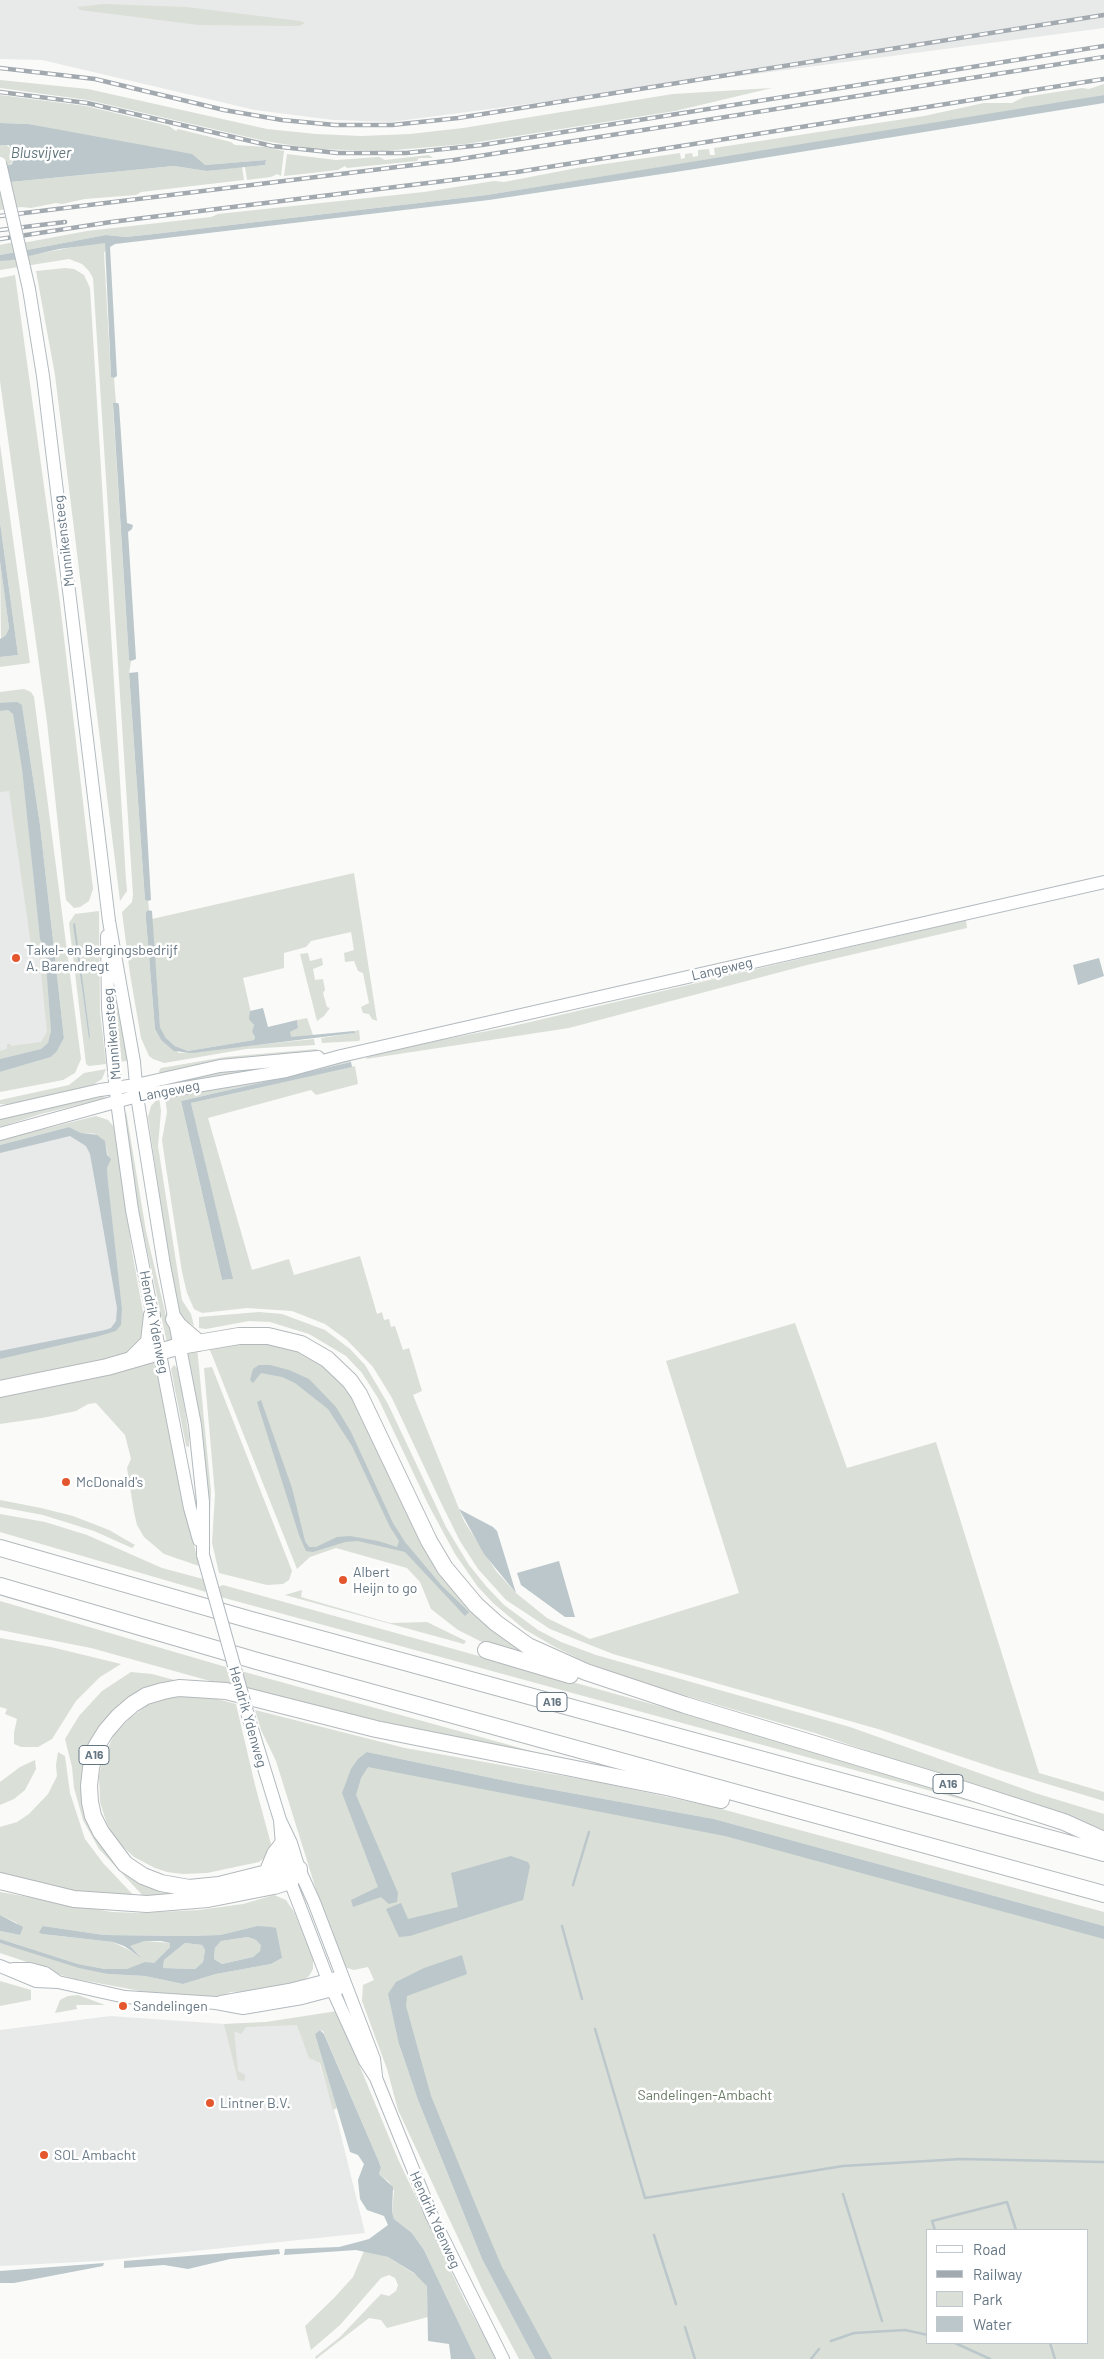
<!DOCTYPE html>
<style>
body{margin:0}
#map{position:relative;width:1104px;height:2359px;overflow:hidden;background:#fafaf8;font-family:Barlow,sans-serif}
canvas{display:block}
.legend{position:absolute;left:926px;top:2229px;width:162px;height:115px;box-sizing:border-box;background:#fff;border:1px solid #c1c8cd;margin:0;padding:6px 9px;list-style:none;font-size:15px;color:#657683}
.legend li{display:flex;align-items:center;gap:10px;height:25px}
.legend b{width:25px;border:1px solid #c1c8cd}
</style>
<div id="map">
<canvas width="1104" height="2359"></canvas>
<ul class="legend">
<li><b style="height:6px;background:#fff"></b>Road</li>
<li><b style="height:6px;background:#a2aab0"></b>Railway</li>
<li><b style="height:14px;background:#dadfd7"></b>Park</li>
<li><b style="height:14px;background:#bbc7cb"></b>Water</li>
</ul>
</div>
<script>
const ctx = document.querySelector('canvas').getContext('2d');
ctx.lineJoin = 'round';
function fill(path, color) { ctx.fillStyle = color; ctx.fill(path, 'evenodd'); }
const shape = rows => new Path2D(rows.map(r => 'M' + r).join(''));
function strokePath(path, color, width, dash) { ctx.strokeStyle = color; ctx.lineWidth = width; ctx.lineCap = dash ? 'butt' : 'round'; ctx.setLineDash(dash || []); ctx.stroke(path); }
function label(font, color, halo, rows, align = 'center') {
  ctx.font = font + ' Barlow,sans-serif'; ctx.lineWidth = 5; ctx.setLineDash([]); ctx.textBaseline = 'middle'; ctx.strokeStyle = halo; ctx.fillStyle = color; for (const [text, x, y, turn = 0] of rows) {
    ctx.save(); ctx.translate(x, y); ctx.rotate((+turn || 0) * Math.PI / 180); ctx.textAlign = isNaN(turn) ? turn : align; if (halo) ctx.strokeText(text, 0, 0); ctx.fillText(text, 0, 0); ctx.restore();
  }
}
const built = shape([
 [0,0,1104,0,1104,28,391,122,333,120,255,110,42,60,0,59],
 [15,704,60,1053,0,1065,0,706],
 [105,1125,134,1331,0,1362,0,1147],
 [110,2016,225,2024,306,2021,338,2123,365,2233,100,2261,0,2266,0,2030]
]);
const green = shape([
 [104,4,186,7,300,21,305,23,299,26,199,25,80,10,77,7],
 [0,80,88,89,267,129,316,134,361,136,410,134,463,128,673,94,772,88,675,111,466,144,383,151,314,149,265,141,88,100,0,88],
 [1104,84,1104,95,1062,103,487,195,154,234,126,237,106,235,0,255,0,245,9,243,28,242,87,231,211,217,218,214,424,192,494,181,504,182,577,168,680,153,681,159,685,158,685,154,692,153,693,157,698,156,698,150,709,149,710,155,715,155,714,148,924,116,984,103,1012,103,1024,97,1082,88,1089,89],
 [0,95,86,106,169,126,176,131,178,129,231,142,235,145,266,147,284,151,281,176,277,174,271,177,247,180,245,167,265,165,266,160,205,165,28,124,0,123],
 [5,144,13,150,14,160,8,167,0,169,0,145],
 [287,154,336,160,379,157,385,160,429,155,433,158,419,158,417,161,347,168,345,166,338,170,284,176],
 [174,166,207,171,242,167,244,180,141,192,136,195,85,199,62,204,56,203,31,208,21,207,0,210,0,183],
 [100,242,105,243,106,249,104,253,111,377,114,378,116,403,113,403,113,407,129,660,131,661,129,674,145,900,148,901,149,909,146,912,146,920,155,1029,161,1040,179,1053,314,1039,315,1045,246,1049,164,1063,153,1059,149,1056,141,1038,130,974,122,912,132,902,133,895,93,278,89,271,82,264,69,259,0,270,0,261],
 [65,268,74,269,84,275,90,288,126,880,127,891,120,901,55,375,36,271],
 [15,275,60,603,93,889,89,901,80,907,74,908,66,900,47,722,0,381,0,278],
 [0,444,30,663,0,667,0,657,18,655,0,522],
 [0,561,9,628,6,635,1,638],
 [24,689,31,692,34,697,81,1059,75,1073,63,1080,0,1092,0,1072,51,1057,57,1051,64,1038,40,825,22,705,0,703,0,692],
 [8,710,13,714,22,769,40,939,45,952,51,1031,48,1043,41,1049,0,1059,0,1051,7,1049,7,1044,10,1044,11,1046,41,1042,47,1032,39,952,32,952,9,791,0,792,0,711],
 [354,873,377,1021,372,1019,369,1014,363,1013,361,1007,369,1003,363,973,358,971,354,961,345,962,344,953,354,950,351,932,311,941,306,947,284,953,284,968,243,978,254,1026,252,1032,255,1037,254,1040,188,1051,175,1046,166,1038,160,1027,159,1015,152,919],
 [99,911,100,1012,106,1064,89,1066,86,1064,69,923,75,914],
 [74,923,90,1036,89,1039,82,990],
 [966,920,967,928,807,965,569,1028,366,1059,369,1054,513,1026],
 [308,953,310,961,322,958,323,965,313,969,315,980,323,979,325,990,323,993,327,1007,330,1008,324,1016,317,1021,300,954],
 [118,996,131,1060,120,1062,115,1000],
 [307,1018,313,1035,290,1038,289,1032,298,1028,297,1020],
 [359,1030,360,1039,359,1041,322,1043,321,1038,354,1033,354,1031],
 [317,1049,315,1053,224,1060,160,1074,159,1071,161,1068,225,1057],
 [349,1058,351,1062,181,1101,222,1280,232,1279,191,1103,355,1066,358,1084,316,1095,311,1090,208,1118,252,1270,289,1259,294,1275,360,1256,377,1314,382,1312,384,1320,389,1319,391,1327,395,1326,403,1350,409,1348,422,1391,413,1395,464,1521,496,1571,516,1593,547,1618,590,1639,739,1593,666,1361,795,1323,847,1468,936,1442,1039,1773,1104,1792,1104,1801,1001,1770,878,1729,613,1654,550,1629,506,1600,478,1569,460,1541,443,1507,392,1398,373,1367,347,1340,325,1324,292,1311,247,1308,202,1313,194,1309,187,1293,182,1272,165,1161,162,1140,167,1112,165,1096],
 [290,1064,163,1085,225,1070],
 [106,1069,102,1079,93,1085,12,1105,0,1104,0,1100,69,1085,84,1073],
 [103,1096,107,1098,41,1114,0,1127,0,1119],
 [159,1097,161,1111,158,1146,182,1300,191,1314,194,1326,181,1317,174,1293,148,1117,151,1106],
 [126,1111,146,1231,166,1316,175,1338,167,1343,137,1203,125,1119],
 [96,1116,108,1120,115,1128,132,1251,146,1329,137,1348,123,1355,0,1381,0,1359,96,1337,116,1331,121,1325,122,1309,108,1182,107,1168,110,1161,105,1141,94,1133,81,1133,69,1127,0,1145,0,1140],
 [259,1312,282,1314,325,1330,350,1349,365,1365,388,1404,446,1527,469,1565,486,1586,504,1605,538,1630,561,1642,596,1655,850,1727,1035,1793,1104,1814,1104,1831,815,1733,642,1683,587,1663,555,1647,524,1629,493,1603,478,1587,455,1554,428,1504,378,1398,362,1373,346,1356,309,1334,270,1322,249,1321,206,1329,199,1328,199,1317],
 [277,1339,344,1376,441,1565,551,1663,498,1650,458,1630,431,1609,420,1582,407,1568,336,1548,310,1557,297,1569,208,1345],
 [197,1347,211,1492,209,1532,185,1351],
 [158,1357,182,1492,199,1566,164,1554,144,1537,137,1525,134,1512,127,1468,131,1459,125,1435,96,1403,88,1404,76,1411,42,1418,0,1424,0,1395,66,1384,142,1365],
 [174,1365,177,1368,181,1384,189,1437,189,1447,186,1446,171,1369],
 [212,1367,292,1571,289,1580,283,1584,267,1585,219,1573,212,1543,215,1495,204,1368],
 [0,1500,41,1508,73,1516,109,1530,135,1545,132,1548,94,1531,43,1515,0,1507],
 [0,1514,45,1522,87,1535,162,1568,203,1579,206,1592,0,1532],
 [223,1585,738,1728,1030,1818,221,1597,218,1587],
 [302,1590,301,1597,390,1623,427,1622,466,1641,464,1644,285,1595],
 [0,1601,226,1667,232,1687,91,1648,0,1630],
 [0,1638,51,1647,121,1664,100,1677,76,1701,52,1739,38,1747,21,1747,14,1744,14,1733,17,1719,5,1714,7,1709,0,1707],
 [241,1671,553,1757,426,1734,246,1691],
 [131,1672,152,1674,182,1682,118,1711,86,1785,118,1859,201,1892,147,1900,99,1849,83,1820,74,1788,72,1767,65,1739,79,1716,102,1691],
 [187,1696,210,1697,236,1704,255,1785,271,1844,268,1855,259,1862,207,1873,183,1874,167,1872,155,1868,134,1857,117,1841,107,1824,100,1802,99,1776,103,1758,114,1735,130,1718,148,1705,168,1698],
 [255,1710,405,1748,598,1782,714,1807,1104,1912,1104,1926,714,1819,516,1783,367,1752,371,1760,718,1831,1104,1931,1104,2359,538,2359,399,2044,418,2100,482,2259,535,2359,519,2359,483,2291,398,2110,387,2069,362,2001,363,1985,374,1980,368,1967,354,1970,344,1967,323,1912,276,1761,261,1730],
 [928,2230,1088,2230,1088,2343,928,2343],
 [58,1752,65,1756,70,1793,85,1839,103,1863,138,1900,120,1900,0,1877,0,1827,17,1822,29,1814,48,1794,57,1776,56,1765],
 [35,1760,36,1769,25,1790,14,1799,0,1805,0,1782,20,1767],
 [0,1892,112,1912,140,1913,199,1910,243,1904,274,1895,286,1900,294,1912,313,1957,313,1969,309,1976,299,1984,265,1991,231,1992,219,1997,167,1996,76,1979,42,1970,42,1967,0,1953,0,1943,108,1974,145,1976,183,1984,216,1974,271,1964,282,1958,257,1926,220,1935,186,1936,104,1935,43,1926,42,1934,113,1942,141,1956,129,1946,145,1941,170,1943,170,1947,154,1963,127,1969,105,1969,78,1964,0,1939,0,1931,20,1935,17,1923,0,1915],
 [248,1937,256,1940,262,1945,260,1951,253,1957,222,1964,214,1959,215,1948,221,1941],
 [185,1943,202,1945,205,1950,203,1962,195,1969,163,1968,164,1960],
 [0,1981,31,1990,31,2000,0,2006],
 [78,1995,105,2005,76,2005,77,2009,55,2013,60,2000,68,1996],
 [337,2011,398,2159,465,2301,497,2359,476,2359,424,2250,412,2233,394,2219,392,2213,394,2191,389,2182,379,2174,381,2166,379,2162,323,2031,320,2030,315,2034,316,2038,337,2108,333,2110,320,2063,309,2058,297,2025,246,2027,241,2034,234,2031,238,2071,245,2075,245,2079,244,2081,238,2080,224,2024,266,2022],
 [364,2251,388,2257,424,2280,427,2286,428,2317,387,2328,381,2320,369,2318,316,2359,315,2357,340,2337,381,2294,389,2296,396,2291,398,2285,395,2278,389,2275,381,2278,340,2325,311,2350,305,2326,334,2298,353,2277]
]);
const water = shape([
 [1104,95,1104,103,695,169,489,200,115,244,110,247,117,376,114,378,111,377,105,243,59,249,12,260,0,261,0,255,106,235,126,237,154,234,487,195],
 [0,123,28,124,192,154,205,165,266,160,265,165,207,171,174,166,0,183,0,169,12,164,15,155,9,145,0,145],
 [113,403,118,403,119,405,127,523,133,525,132,529,128,532,136,659,131,661,129,660],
 [0,522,18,655,0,657,0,639,6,635,9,628,0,561],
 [138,672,151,900,148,901,145,900,129,673],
 [17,702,22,705,40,825,64,1038,57,1051,51,1057,0,1072,0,1059,41,1049,48,1043,51,1031,45,952,40,939,22,769,13,714,8,710,0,711,0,703],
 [148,910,152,911,160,1027,166,1038,175,1046,188,1051,254,1040,255,1037,252,1032,254,1025,249,1019,250,1011,263,1008,268,1027,297,1020,298,1028,290,1032,291,1037,354,1031,355,1033,192,1053,174,1051,161,1040,155,1029,146,920,146,912],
 [75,923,90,1036,89,1040,73,924],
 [1099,958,1104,976,1078,985,1073,965],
 [351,1062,352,1067,191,1103,233,1279,222,1280,181,1101],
 [69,1127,81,1133,97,1135,105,1141,107,1155,111,1159,107,1168,108,1182,122,1309,121,1325,116,1331,96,1337,0,1359,0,1351,105,1330,111,1328,116,1321,117,1308,100,1210,90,1154,86,1146,70,1136,0,1153,0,1145],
 [259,1365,270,1365,289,1370,309,1379,336,1407,351,1432,393,1523,405,1542,442,1586,469,1612,465,1616,405,1552,358,1541,345,1542,313,1552,306,1551,299,1535,257,1402,261,1400,292,1488,305,1541,309,1547,316,1547,337,1537,350,1536,378,1541,397,1547,399,1541,390,1527,352,1446,328,1409,295,1383,282,1377,261,1373,253,1383,250,1380,253,1369],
 [459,1509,493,1527,497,1531,516,1593,484,1554],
 [559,1561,575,1617,565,1617,521,1585,517,1573],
 [367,1752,516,1783,714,1819,1104,1926,1104,1939,725,1836,368,1767,361,1778,356,1795,398,1893,397,1902,389,1904,381,1897,353,1907,351,1900,378,1887,342,1793,351,1769,358,1759],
 [511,1856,528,1862,530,1866,523,1900,410,1936,399,1937,386,1909,401,1903,408,1919,458,1907,451,1873],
 [0,1915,23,1927,20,1935,0,1931],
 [43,1926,104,1935,186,1936,220,1935,257,1926,271,1927,276,1928,282,1958,271,1964,216,1974,183,1984,145,1976,108,1974,79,1968,0,1943,0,1939,78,1964,105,1969,127,1969,145,1962,154,1963,170,1947,170,1943,161,1941,145,1941,130,1946,142,1958,124,1946,113,1942,42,1934,39,1932],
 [248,1937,256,1940,261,1945,260,1951,253,1957,222,1964,214,1959,215,1948,221,1941],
 [185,1943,202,1945,205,1950,203,1962,195,1969,163,1968,164,1960],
 [462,1955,467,1974,407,1996,406,2006,431,2096,476,2206,502,2267,552,2359,535,2359,482,2259,418,2100,399,2044,388,1994,396,1982,424,1968],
 [320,2030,324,2034,379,2162,381,2167,379,2174,393,2187,392,2212,394,2219,412,2233,424,2250,476,2359,451,2359,449,2344,428,2341,427,2286,414,2273,388,2257,356,2250,284,2255,285,2249,339,2247,358,2242,369,2239,388,2225,384,2216,367,2210,360,2199,358,2180,364,2164,358,2155,350,2152,316,2038,315,2034],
 [279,2249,280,2254,230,2259,188,2269,164,2265,124,2268,124,2261],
 [104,2263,103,2266,14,2283,0,2283,0,2271]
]);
const stream = shape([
 [573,1885,589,1832],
 [562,1926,582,1999],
 [595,2029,645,2198,843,2166,961,2159,1104,2162],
 [843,2194,882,2321],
 [935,2230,932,2221,1007,2202,1016,2230],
 [654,2235,676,2304],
 [685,2327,695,2359],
 [831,2341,854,2333,905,2330,928,2335],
 [955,2343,990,2359],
 [1050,2343,1055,2359],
 [811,2359,819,2349]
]);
const secondary = shape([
 [29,289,43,376,109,921,134,1062,137,1096,164,1265,195,1425,203,1502,203,1555],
 [107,936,108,1008,117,1102,132,1210,190,1508,199,1540],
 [0,1113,100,1090,136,1085,220,1066,318,1057],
 [0,1134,137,1096,286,1071,341,1056,1104,882],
 [249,1719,280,1820,291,1843,299,1869,314,1902,374,2059,376,2076],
 [280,1820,282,1845,290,1881,328,1980,365,2061,376,2078,432,2216,503,2359],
 [0,1966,36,1981,58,1982,125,1997,216,2003,243,2008,302,1998,340,1988],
 [13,1969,30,1969,45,1973,58,1982],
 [221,2002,289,1990,336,1978]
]);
const highway = shape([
 [174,1319,178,1325,199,1343],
 [132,1359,149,1342,152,1315],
 [0,1389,107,1367,180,1346,239,1336,268,1336,301,1344,327,1359,350,1381,359,1394,429,1541,445,1568,476,1605,496,1623,528,1646,586,1672,685,1705,937,1781,1064,1822,1104,1840],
 [0,1548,251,1620,1104,1853],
 [0,1586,257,1661,1104,1894],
 [486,1650,570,1675],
 [299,1869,267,1873,219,1885,189,1888,161,1883,143,1876,125,1864,101,1832,93,1816,90,1802,89,1786,91,1768,96,1747,106,1731,119,1716,133,1704,146,1696,163,1691,179,1688,226,1691,376,1729,671,1788,721,1800],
 [267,1873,275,1854,282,1845],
 [0,1881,74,1899,147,1904,208,1899,274,1886,290,1881,299,1869]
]);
const rail = shape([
 [0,68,95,79,224,110,282,120,335,125,392,125,458,118,1104,15],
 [0,92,87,103,272,146,338,153,406,153,482,145,1104,46],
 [0,216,454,160,1104,57],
 [0,230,65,222],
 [0,239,111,222,517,172,1104,79]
]);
const secondaryBridge = shape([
 [0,163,29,289],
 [203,1555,249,1719]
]);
const markers = [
 [16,958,5,"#e4572e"],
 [66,1482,5,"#e4572e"],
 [343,1580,5,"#e4572e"],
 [123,2006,5,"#e4572e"],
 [210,2103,5,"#e4572e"],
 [44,2155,5,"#e4572e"]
];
const shields = [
 [552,1702,30],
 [94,1755,30],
 [948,1784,30]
];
const shieldNames = [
 ["A16",552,1702],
 ["A16",94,1755],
 ["A16",948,1784]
];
const streetNames = [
 ["Munnikensteeg",64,541,-97],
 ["Langeweg",722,969,-13],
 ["Munnikensteeg",112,1034,-95],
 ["Langeweg",169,1091,-11],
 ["Hendrik Ydenweg",154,1322,79],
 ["Hendrik Ydenweg",248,1717,74],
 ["Hendrik Ydenweg",435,2220,66]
];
const poiNames = [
 ["Takel- en Bergingsbedrijf",26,950],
 ["A. Barendregt",26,966],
 ["McDonald's",76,1482],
 ["Albert",353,1572],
 ["Heijn to go",353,1588],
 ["Sandelingen",133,2006],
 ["Lintner B.V.",220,2103],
 ["SOL Ambacht",54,2155]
];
const parkNames = [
 ["Sandelingen-Ambacht",705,2095]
];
const waterNames = [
 ["Blusvijver",41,153]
];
fill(built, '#e8e9e9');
fill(green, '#dadfd7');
fill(water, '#bbc7cb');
strokePath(stream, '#bbc7cb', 2.5);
strokePath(secondary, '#b3babf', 14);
strokePath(highway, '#b4b9bd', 18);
strokePath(secondary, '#fff', 12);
strokePath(highway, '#fff', 16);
strokePath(rail, '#a2aab0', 4.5);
strokePath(rail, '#fff', 2.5, [8]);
strokePath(secondaryBridge, '#b3babf', 14, []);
strokePath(secondaryBridge, '#fff', 12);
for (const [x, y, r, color] of markers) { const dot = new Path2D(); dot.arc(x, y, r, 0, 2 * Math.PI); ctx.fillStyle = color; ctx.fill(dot); strokePath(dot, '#fff', 2); }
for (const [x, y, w] of shields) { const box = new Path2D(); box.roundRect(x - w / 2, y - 9.5, w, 19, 4); ctx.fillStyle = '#fff'; ctx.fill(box); strokePath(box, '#657683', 1); }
label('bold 12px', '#657683', null, shieldNames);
label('14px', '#657683', '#fff', streetNames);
label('14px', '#657683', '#fff', poiNames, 'left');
label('14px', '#687a64', '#fff', parkNames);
label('italic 15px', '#60757c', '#fff', waterNames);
</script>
